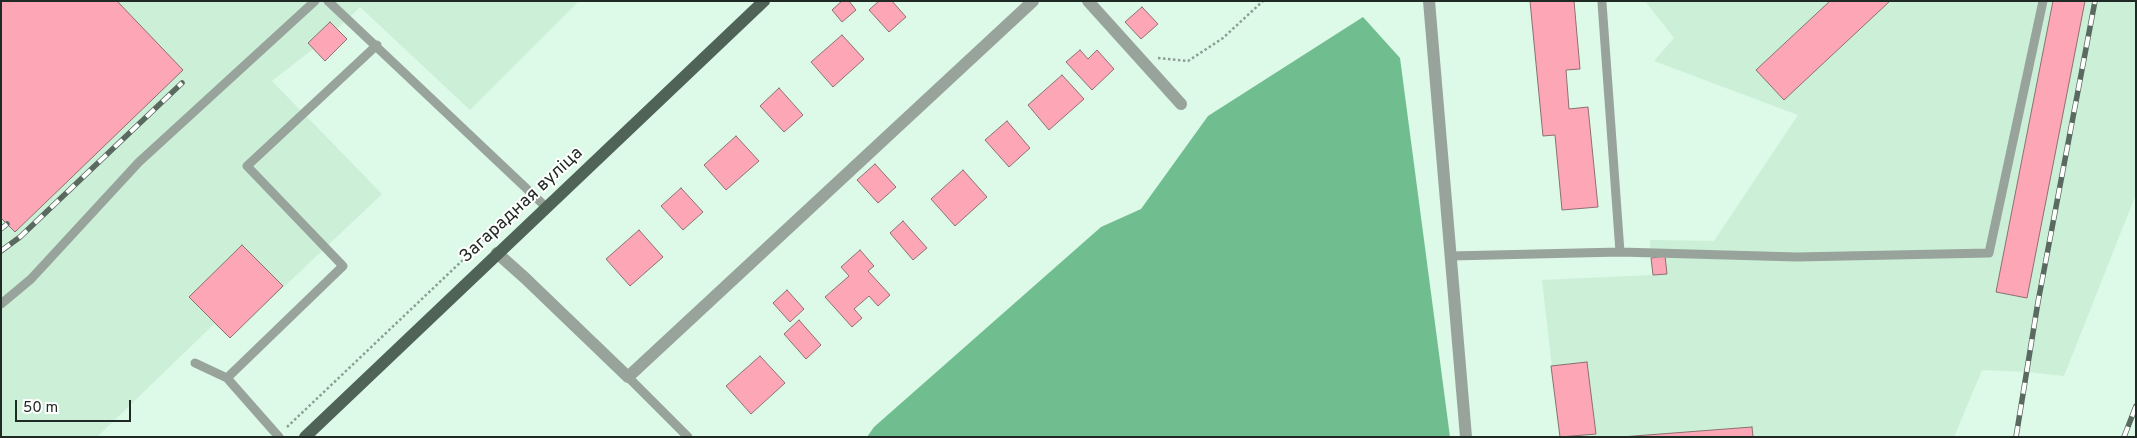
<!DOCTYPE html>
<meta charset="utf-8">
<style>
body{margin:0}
#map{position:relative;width:2137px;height:438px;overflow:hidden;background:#ddf9e7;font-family:Overpass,sans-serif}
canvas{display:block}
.frame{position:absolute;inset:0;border:2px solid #202a24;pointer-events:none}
.scale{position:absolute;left:15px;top:400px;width:116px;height:22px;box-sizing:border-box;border:2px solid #202a24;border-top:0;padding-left:6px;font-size:15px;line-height:18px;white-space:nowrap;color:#202a24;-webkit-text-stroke:4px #fff;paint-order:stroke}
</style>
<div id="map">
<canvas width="2137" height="438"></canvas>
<div class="frame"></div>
<div class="scale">50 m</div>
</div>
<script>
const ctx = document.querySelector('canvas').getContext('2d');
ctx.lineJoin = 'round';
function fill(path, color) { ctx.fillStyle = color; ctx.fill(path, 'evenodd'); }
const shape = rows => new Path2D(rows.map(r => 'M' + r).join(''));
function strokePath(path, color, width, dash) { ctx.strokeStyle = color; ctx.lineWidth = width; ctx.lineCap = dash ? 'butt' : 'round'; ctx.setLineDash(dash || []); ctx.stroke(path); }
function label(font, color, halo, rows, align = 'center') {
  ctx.font = font + ' Overpass,sans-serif'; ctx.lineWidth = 4; ctx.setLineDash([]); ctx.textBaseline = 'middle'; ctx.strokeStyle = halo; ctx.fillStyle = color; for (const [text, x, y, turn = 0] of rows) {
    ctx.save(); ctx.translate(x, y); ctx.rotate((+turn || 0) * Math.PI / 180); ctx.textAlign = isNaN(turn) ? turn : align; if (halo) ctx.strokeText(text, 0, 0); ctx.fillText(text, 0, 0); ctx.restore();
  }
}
const built = shape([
 [1,1,579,1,470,110,360,7,337,29,347,39,325,61,313,49,272,81,382,194,230,338,214,324,97,437,1,437],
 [1645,1,2136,1,2136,194,2064,376,2027,372,1982,370,1954,437,1560,437,1542,280,1653,275,1650,240,1714,241,1798,115,1654,61,1674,38]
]);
const forest = shape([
 [1363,17,1400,58,1450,437,867,437,874,427,1101,227,1141,209,1208,116]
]);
const building = shape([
 [1,1,117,1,183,70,15,232,1,218,1,1],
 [842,1,849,1,856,10,842,22,832,10,842,1],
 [879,1,892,1,906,17,889,32,869,10,879,1],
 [1530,1,1574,1,1580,69,1566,70,1569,109,1588,107,1598,207,1562,210,1555,135,1543,136,1530,1],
 [1830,1,1890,1,1784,100,1756,70,1830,1],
 [2053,1,2085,1,2027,298,1996,292,2053,1],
 [1142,7,1158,24,1141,39,1125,22,1142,7],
 [330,22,347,39,325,61,308,43,330,22],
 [842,35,864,59,833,87,811,62,842,35],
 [1080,50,1088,59,1097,50,1114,69,1092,90,1066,62,1080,50],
 [1062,75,1084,99,1049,130,1028,105,1062,75],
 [779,88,803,115,784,132,760,106,779,88],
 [1007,121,1030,148,1009,167,985,140,1007,121],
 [736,136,759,161,726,190,704,165,736,136],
 [875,164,896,187,878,203,857,180,875,164],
 [963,170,987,197,955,226,931,199,963,170],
 [681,188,703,212,683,230,661,206,681,188],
 [903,221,927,248,913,260,890,233,903,221],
 [639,230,663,257,630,286,606,259,639,230],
 [242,245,283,286,230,338,189,297,242,245],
 [860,250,874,266,868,271,890,295,878,306,869,296,854,309,862,318,852,327,825,297,849,276,841,267,860,250],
 [1665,256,1667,274,1653,275,1651,258,1665,256],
 [787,290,804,309,790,322,773,303,787,290],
 [799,320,821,345,806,359,784,334,799,320],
 [760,356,785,383,751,414,726,386,760,356],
 [1587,362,1596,434,1560,437,1551,366,1587,362],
 [1752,427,1753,437,1621,437,1752,427]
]);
const path = shape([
 [1158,58,1188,61,1223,38,1263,1],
 [287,427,524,202]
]);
const lane = shape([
 [328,1,546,207],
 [1602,3,1620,252],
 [1451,256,1620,252,1797,257,1989,253,2043,1],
 [1,304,31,279,139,162,315,1],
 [195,363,227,378,279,437],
 [628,377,688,437],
 [227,378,343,266,247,166,377,45]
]);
const street = shape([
 [1088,1,1181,104],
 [1429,1,1466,437],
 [497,253,525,278,628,377,1033,1]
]);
const primary = shape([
 [305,437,764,1]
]);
const rail = shape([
 [1,229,7,224],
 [1,251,20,237,182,83],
 [2016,437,2038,302,2095,1],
 [2124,437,2136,406]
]);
const streetNames = [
 ["Загарадная вуліца",522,206,-43]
];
fill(built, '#ccefd8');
fill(forest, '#70be90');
fill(building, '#fda7b6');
strokePath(building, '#8c6f73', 1);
strokePath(path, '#8b9f92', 2.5, [2.5, 2.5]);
strokePath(lane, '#98a39b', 9);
strokePath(street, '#98a39b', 12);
strokePath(primary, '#4f6356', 12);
strokePath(rail, '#5a6a60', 5.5);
strokePath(rail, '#fff', 4, [11]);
label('18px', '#202a24', '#fff', streetNames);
</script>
